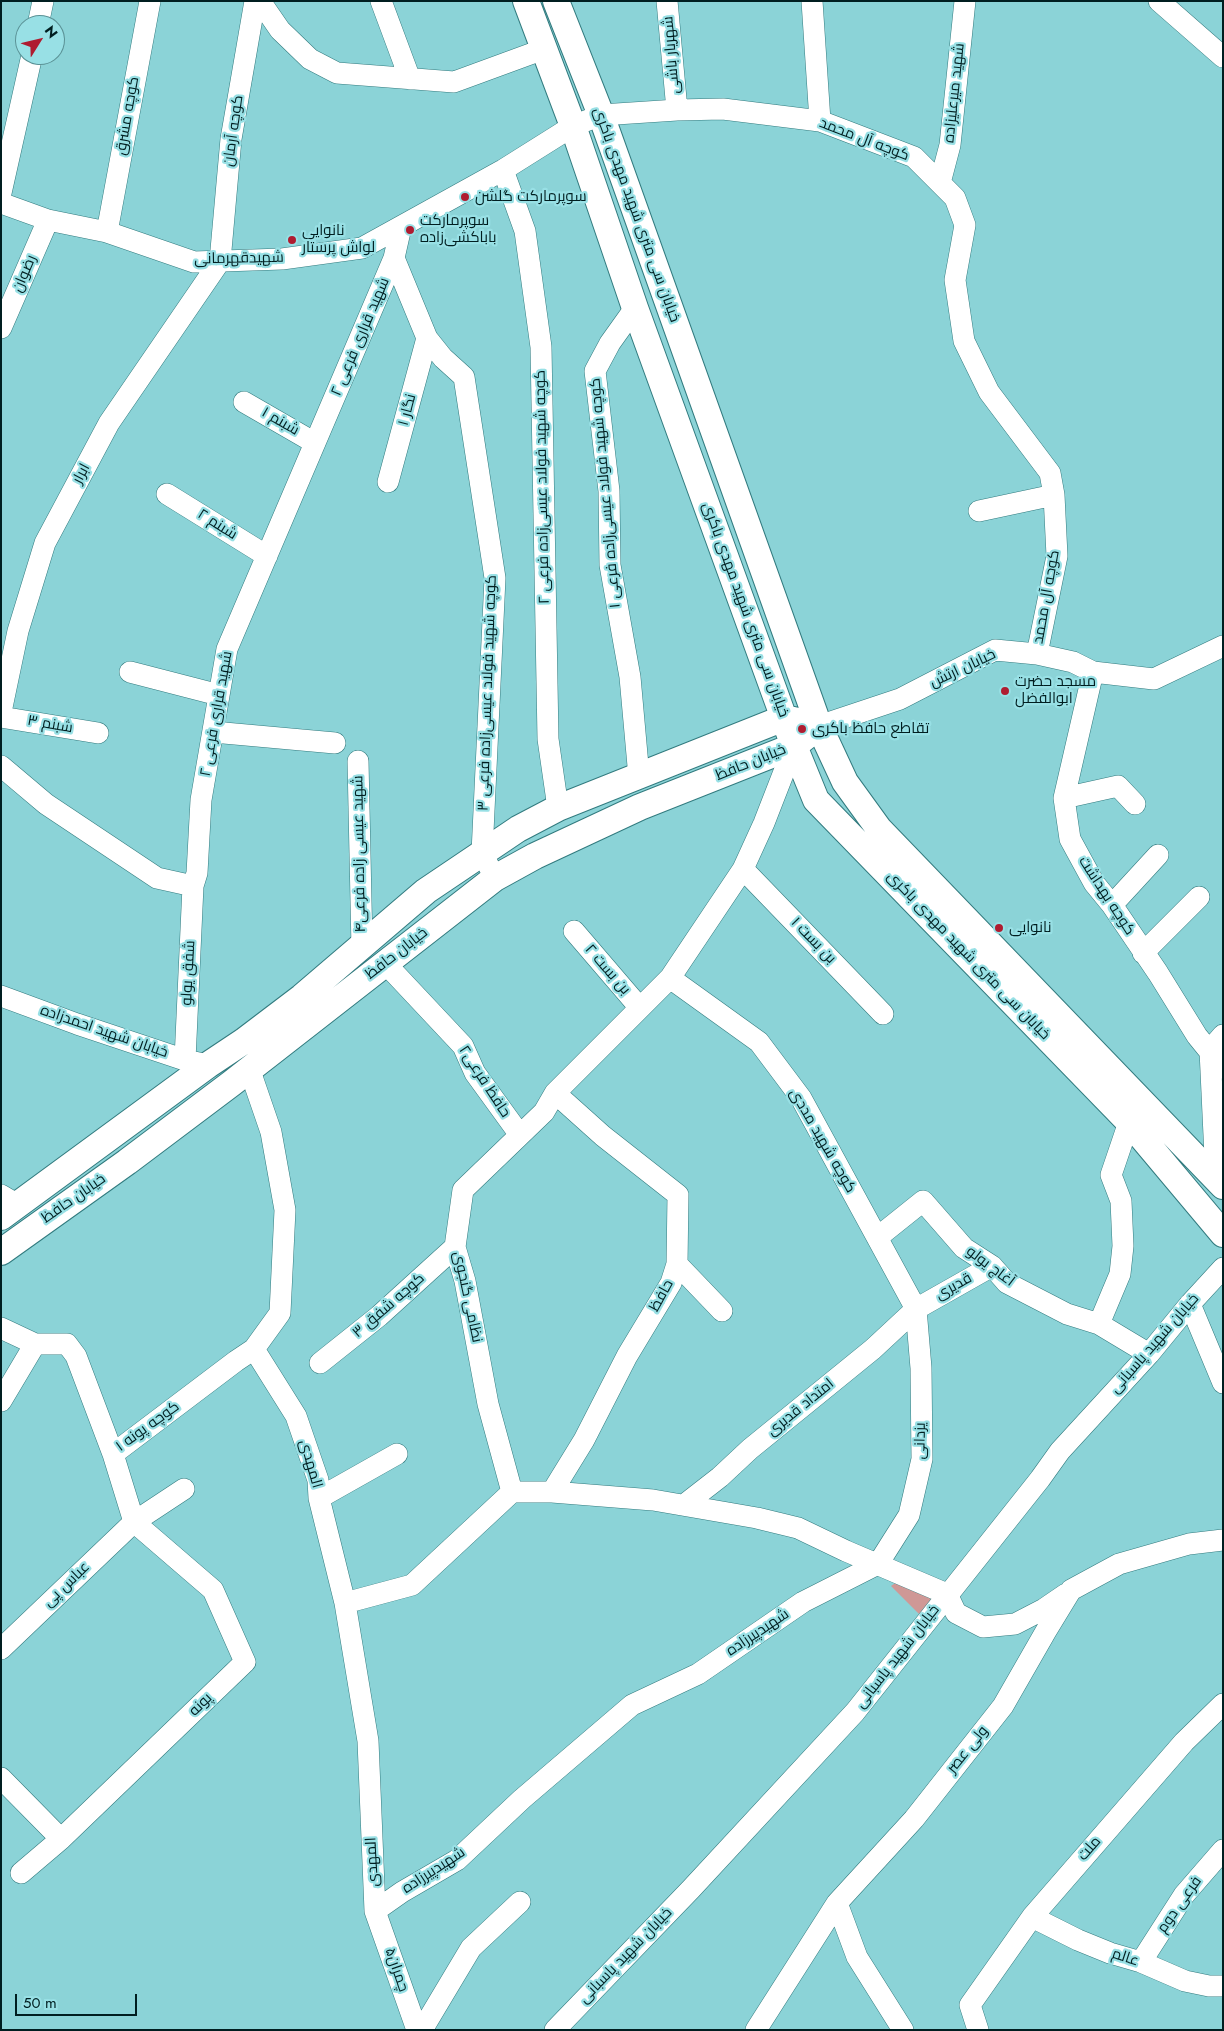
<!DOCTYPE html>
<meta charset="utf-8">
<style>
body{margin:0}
#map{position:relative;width:1224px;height:2031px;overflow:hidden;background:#8bd3d7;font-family:Jost,sans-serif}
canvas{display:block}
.frame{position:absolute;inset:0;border:2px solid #001e20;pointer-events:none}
.north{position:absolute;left:15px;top:15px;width:50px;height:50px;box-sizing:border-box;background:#98e0e5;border:1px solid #5b9296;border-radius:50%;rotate:54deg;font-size:14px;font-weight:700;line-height:20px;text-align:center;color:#001e20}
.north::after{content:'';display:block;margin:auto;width:18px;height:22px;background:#af1c30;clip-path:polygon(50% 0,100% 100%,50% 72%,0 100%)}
.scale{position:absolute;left:15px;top:1994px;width:122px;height:22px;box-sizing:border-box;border:2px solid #001e20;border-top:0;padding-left:6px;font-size:15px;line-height:18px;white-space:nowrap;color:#001e20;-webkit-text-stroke:4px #98e0e5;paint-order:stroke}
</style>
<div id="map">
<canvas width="1224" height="2031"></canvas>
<div class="frame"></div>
<div class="north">N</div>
<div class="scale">50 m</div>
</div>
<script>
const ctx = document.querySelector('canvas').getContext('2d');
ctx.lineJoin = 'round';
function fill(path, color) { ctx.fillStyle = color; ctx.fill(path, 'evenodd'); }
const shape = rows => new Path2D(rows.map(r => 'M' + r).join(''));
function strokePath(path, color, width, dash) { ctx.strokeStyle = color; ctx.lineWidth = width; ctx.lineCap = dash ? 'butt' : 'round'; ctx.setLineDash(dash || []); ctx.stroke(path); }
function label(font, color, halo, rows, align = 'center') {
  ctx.font = font + ' Jost,Cairo,sans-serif'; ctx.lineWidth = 4.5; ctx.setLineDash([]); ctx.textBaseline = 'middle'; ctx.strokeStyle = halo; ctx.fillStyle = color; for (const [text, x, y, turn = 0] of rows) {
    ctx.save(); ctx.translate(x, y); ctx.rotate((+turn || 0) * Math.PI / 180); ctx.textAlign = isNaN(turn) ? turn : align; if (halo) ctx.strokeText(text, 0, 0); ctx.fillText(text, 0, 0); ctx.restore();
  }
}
const green = shape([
 [901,1579,937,1592,919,1614,891,1586]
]);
const minor = shape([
 [260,1,280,30,310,59,337,73,454,82,544,49],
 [381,1,410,79],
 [667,1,677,110],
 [812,1,820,121],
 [1159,1,1223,57],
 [38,25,43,1],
 [503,170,525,231,541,347,548,739,558,808],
 [940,183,950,145,965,1],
 [1,193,32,55],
 [1,203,48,220,107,232,194,262,282,259,362,248,503,170,573,126,601,115,677,110,723,109,820,121,914,157,955,198,965,225,955,280,964,341,989,392,1050,473,1054,495,1057,556,1037,654],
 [107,232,150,1],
 [394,258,427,338,443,358,464,377,495,578,482,853,495,878],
 [635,308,610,343,595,371,609,491,610,565,630,677,639,777],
 [1,328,48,220],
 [244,402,315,443],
 [388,482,427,338],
 [167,494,267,556],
 [979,511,1054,495],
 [130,672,219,695],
 [1093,672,1064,798,1070,839,1094,883,1112,905,1158,973,1197,1036,1223,1068],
 [1,712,18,631,45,543,109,423,220,261,231,139,255,1],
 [1,717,98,733],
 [819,726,900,699,995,650,1037,654,1073,662,1093,672,1154,679,1223,646],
 [213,732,335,743],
 [794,746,764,823,743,869,670,978,759,1042,801,1098,916,1309,921,1368,922,1459,909,1515,878,1564],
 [358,761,362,948],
 [1,766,46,804,157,878,193,886,197,873,201,800,227,649,394,258,401,227],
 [1064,798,1118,786,1135,804],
 [743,869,883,1014],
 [1112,905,1158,855],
 [574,931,640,1008],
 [1143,953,1199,897],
 [386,964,463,1046,475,1073,520,1135],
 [1,996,77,1024,185,1060,208,1065],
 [185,1060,193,886],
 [1216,1178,1210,1050,1223,1035],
 [1,1195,18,1205],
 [878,1237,923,1201,964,1248,992,1266,1007,1283,1067,1314,1099,1324,1149,1354],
 [677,1264,722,1311],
 [1190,1304,1223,1383],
 [1099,1324,1120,1274,1123,1246,1121,1201,1111,1175,1129,1122],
 [1,1328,35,1344],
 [254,1349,296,1416,318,1480,319,1498,345,1603,368,1741,375,1911,417,2030],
 [320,1363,379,1316,455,1247],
 [1,1401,35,1344,67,1344,76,1356,113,1454,236,1361,254,1349,280,1313,285,1210,271,1132,249,1068],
 [113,1454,134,1522],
 [512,1492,552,1492,584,1440,627,1356,671,1283,677,1264,678,1195,603,1136,555,1093],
 [552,1492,653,1500,757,1518,798,1528,846,1551,947,1594,956,1613,983,1627,1015,1624,1044,1609,1066,1594],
 [319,1498,397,1454],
 [684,1505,720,1477,750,1449,873,1349,916,1309,992,1266],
 [345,1603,412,1585,512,1492,488,1404,465,1281,455,1247,463,1190,544,1112,555,1093,670,978],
 [1,1649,134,1522,184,1489],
 [1,1778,61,1839],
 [21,1873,61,1839,245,1662,213,1590,134,1522],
 [837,1903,857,1957,903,2030],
 [375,1911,402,1892,457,1860,522,1799,632,1705,698,1674,803,1602,878,1564],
 [1032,1917,1078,1940,1110,1953,1141,1962,1185,1981,1209,1986,1223,1986],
 [1141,1962,1184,1895,1223,1850],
 [422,2030,471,1948,520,1902],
 [555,2030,691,1889,855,1712,1040,1479,1060,1451,1149,1354,1190,1304,1223,1268],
 [756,2030,837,1903,914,1819,1003,1706,1046,1631,1071,1590,1119,1564,1189,1544,1223,1540],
 [978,2030,970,2005,1032,1917,1184,1742,1223,1704]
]);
const major = shape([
 [526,1,573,126,635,308,794,746,816,800,1129,1122,1223,1234],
 [556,1,601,115,819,726,845,782,879,829,1223,1186],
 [1,1217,208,1065,244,1041,302,997,426,891,518,829,558,808,784,718,802,722],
 [1,1252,127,1162,232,1083,495,878,535,856,640,807,794,746,808,735]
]);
const markers = [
 [465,197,5,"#af1c30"],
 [410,230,5,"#af1c30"],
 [292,240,5,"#af1c30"],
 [1005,691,5,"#af1c30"],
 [802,729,5,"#af1c30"],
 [999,928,5,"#af1c30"]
];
const streetNames = [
 ["شهریار باشی",672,55,-95],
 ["شهید میرعلیزاده",955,93,-84],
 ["کوچه مشرق",128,116,-80],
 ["کوچه آرمان",234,131,-82],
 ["کوچه آل محمد",864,140,21],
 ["خیابان سی متری شهید مهدی باکری",636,215,70],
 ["شهیدقهرمانی",239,259,-1],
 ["رضوان",25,274,-67],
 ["شهید قراری فرعی ۲",361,337,-67],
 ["نگار ۱",408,410,-75],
 ["شبنم ۱",280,422,30],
 ["ابرار",82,474,-62],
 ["کوچه شهید فولاد عیسی‌زاده فرعی ۲",543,487,-91],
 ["کوچه شهید فولاد عیسی‌زاده فرعی ۱",606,493,-95],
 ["شبنم ۲",217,525,32],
 ["کوچه آل محمد",1047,597,-80],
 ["خیابان سی متری شهید مهدی باکری",745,610,70],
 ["خیابان ارتش",963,669,-25],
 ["کوچه شهید فولاد عیسی‌زاده فرعی ۳",488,693,-88],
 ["شهید قراری فرعی ۲",217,714,-80],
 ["شبنم ۳",50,725,10],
 ["خیابان حافظ",751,763,-22],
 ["شهید عیسی زاده فرعی۴",360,854,-91],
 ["کوچه بهداشت",1106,896,57],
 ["بن بست ۱",813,941,46],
 ["خیابان حافظ",397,954,-38],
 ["خیابان سی متری شهید مهدی باکری",968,956,46],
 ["بن بست ۲",607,970,49],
 ["شفق یولو",189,973,-87],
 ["خیابان شهید احمدزاده",104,1032,19],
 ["حافظ فرعی۲",484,1082,57],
 ["کوچه شهید مددی",822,1141,60],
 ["خیابان حافظ",74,1199,-35],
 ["آغاج یولو",990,1267,37],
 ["قدیری",954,1287,-29],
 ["حافظ",662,1296,-61],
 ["نظامی گنجوی",467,1297,78],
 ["کوچه شفق ۳",389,1306,-41],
 ["خیابان شهید پاسبانی",1155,1344,-49],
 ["امتداد قدیری",801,1408,-39],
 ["کوچه پونه ۱",148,1427,-36],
 ["یزدانی",921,1441,-89],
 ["المهدی",310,1464,74],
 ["عباس پی",67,1585,-44],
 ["شهیدپیرزاده",758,1633,-34],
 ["خیابان شهید پاسبانی",898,1657,-52],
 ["پونه",201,1705,-44],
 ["ولی عصر",968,1750,-51],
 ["ملت",1090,1849,-49],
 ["المهدی",373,1862,-93],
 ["شهیدپیرزاده",434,1871,-33],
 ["فرعی دوم",1180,1905,-55],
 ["خیابان شهید پاسبانی",626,1956,-46],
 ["عالم",1125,1958,18],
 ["چمران۵",396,1970,71]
];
const poiNames = [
 ["سوپرمارکت گلشن",475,197],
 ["سوپرمارکت",420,221],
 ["باباکشی‌زاده",420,238],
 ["نانوایی",302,231],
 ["لواش پرستار",302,248],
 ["مسجد حضرت",1015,682],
 ["ابوالفضل",1015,699],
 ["تقاطع حافظ باکری",812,729],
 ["نانوایی",1009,928]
];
fill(green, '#cf9896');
strokePath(minor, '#327b7f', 22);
strokePath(major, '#327b7f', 28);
strokePath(minor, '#fff', 21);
strokePath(major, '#fff', 26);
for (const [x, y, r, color] of markers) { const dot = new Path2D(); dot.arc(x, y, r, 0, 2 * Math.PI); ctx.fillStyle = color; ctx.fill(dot); strokePath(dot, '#98e0e5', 2); }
label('15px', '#001e20', '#98e0e5', streetNames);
label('15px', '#001e20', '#98e0e5', poiNames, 'left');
</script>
